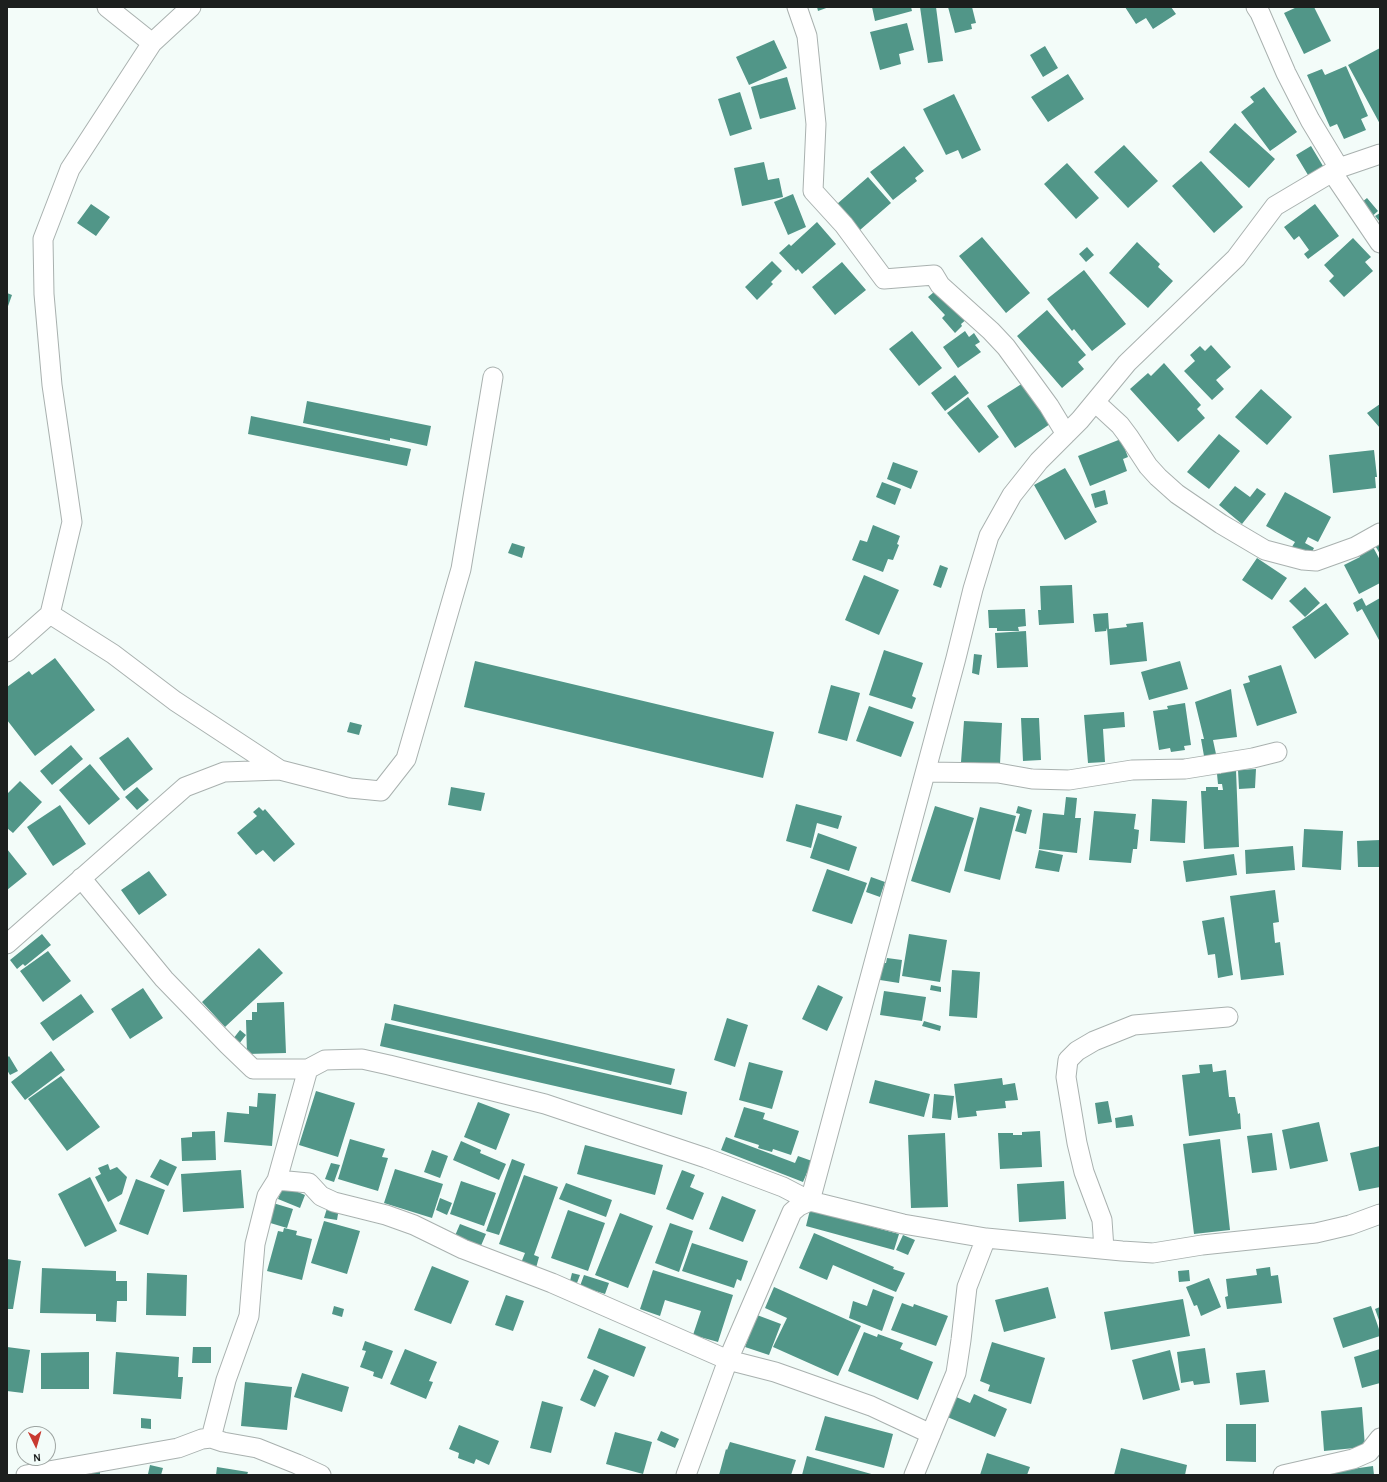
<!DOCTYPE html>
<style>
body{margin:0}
#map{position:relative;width:1387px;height:1482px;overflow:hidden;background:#f3fcf9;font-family:"Alegreya Sans",sans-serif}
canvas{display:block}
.frame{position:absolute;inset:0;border:8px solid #1c1f1e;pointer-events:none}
.north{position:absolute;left:16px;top:1426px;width:40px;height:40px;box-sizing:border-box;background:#f3fcf9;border:1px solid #9da4a1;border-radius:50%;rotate:175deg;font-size:11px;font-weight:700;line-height:16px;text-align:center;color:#1c1f1e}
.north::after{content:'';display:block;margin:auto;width:14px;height:18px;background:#c83a30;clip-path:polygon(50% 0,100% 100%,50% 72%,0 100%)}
</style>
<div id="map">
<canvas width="1387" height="1482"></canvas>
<div class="frame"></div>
<div class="north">N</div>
</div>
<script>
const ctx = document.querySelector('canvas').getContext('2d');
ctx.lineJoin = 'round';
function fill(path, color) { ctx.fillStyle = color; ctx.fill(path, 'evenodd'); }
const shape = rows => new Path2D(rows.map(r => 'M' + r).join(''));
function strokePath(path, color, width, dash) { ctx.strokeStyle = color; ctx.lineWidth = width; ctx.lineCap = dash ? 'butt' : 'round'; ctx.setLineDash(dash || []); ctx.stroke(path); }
const building = shape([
 [817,7,829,7,818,11],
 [872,7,911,7,912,11,875,21],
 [920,7,936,7,943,61,928,63],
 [948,7,972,7,976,23,971,24,972,29,955,33],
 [1125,7,1171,7,1176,14,1153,29,1146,18,1136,24],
 [1297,7,1314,7,1331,41,1304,54,1284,13],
 [907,23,914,50,899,54,901,64,880,70,870,32],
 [774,40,787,68,749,85,736,57],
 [1045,46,1058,68,1043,77,1030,55],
 [1380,48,1380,124,1348,65],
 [1346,66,1368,116,1361,119,1366,130,1344,139,1337,124,1330,127,1307,75,1322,69,1325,75],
 [1068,74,1084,99,1048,122,1031,97],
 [787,77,796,109,760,119,751,87],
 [1264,87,1297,132,1270,151,1241,112,1254,102,1250,97],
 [740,92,752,129,730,136,718,99],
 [954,94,981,150,962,159,958,150,946,155,923,109],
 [1235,123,1275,159,1249,188,1209,152],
 [1124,145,1158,181,1128,208,1094,172],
 [904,146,924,171,915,178,917,181,893,200,870,172],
 [1311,146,1323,166,1308,175,1296,155],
 [1201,161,1243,207,1214,233,1172,186],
 [764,162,768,180,779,178,783,197,742,206,734,168],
 [1067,163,1099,198,1076,219,1044,184],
 [868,177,891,203,860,230,837,204],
 [793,194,806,227,788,235,774,202],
 [1367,198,1378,211,1368,220,1356,207],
 [91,204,110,217,96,236,77,223],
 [1315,204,1339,236,1308,259,1304,254,1309,250,1299,236,1294,240,1284,227],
 [1380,213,1380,222,1375,216],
 [817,222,836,244,802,274,798,269,796,271,779,253,789,244,791,246],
 [982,237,1030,293,1006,313,959,256],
 [1353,238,1371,257,1365,262,1373,271,1344,297,1329,281,1334,276,1324,265],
 [1137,242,1160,264,1158,267,1173,281,1148,308,1109,273],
 [1087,247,1094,255,1086,262,1079,254],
 [772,261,782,271,771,282,773,284,757,300,745,287],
 [842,262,866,290,835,315,812,287],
 [1084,270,1126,324,1092,351,1074,329,1072,331,1047,299],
 [940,287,968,318,961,324,962,326,955,333,942,318,945,315,928,297],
 [7,293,12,295,7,309],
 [1047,310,1086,355,1078,362,1084,369,1062,388,1017,336],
 [912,331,942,368,919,386,889,349],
 [965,331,969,337,974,333,980,342,975,345,981,352,958,368,943,347],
 [1211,345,1231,367,1216,380,1224,389,1212,400,1184,371,1195,361,1190,355,1200,346,1205,351],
 [1164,363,1201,405,1197,409,1205,418,1178,442,1130,389,1148,373,1151,376],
 [955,375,969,393,945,411,931,393],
 [1023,383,1050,424,1015,448,987,406],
 [1261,389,1292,417,1267,445,1235,417],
 [968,397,999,437,979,453,947,413],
 [307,401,431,426,427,446,390,438,390,441,303,423],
 [1380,404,1380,428,1367,413],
 [251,416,411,449,407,466,248,434],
 [1219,434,1240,451,1209,489,1187,472],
 [1121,439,1128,457,1123,459,1127,471,1090,486,1078,456],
 [1374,450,1377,477,1375,477,1376,488,1333,493,1329,455],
 [893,462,918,471,911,489,887,479],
 [1065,468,1097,522,1065,540,1034,485],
 [882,482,901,489,895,505,876,497],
 [1235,486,1250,497,1257,488,1266,494,1242,524,1219,505],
 [1105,490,1108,504,1095,508,1091,494],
 [1285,492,1331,517,1318,542,1308,537,1305,543,1314,548,1308,560,1290,550,1295,542,1266,526],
 [873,525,900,536,897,544,899,545,893,560,888,559,883,572,852,560,860,540,867,542],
 [1380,538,1380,554,1373,542],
 [512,543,525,547,522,558,508,553],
 [1373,547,1380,560,1380,583,1359,594,1344,565,1360,557,1359,555],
 [1257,558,1287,578,1272,600,1242,580],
 [940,565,948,568,941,588,933,585],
 [864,575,899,590,879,635,845,620],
 [1072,585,1074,623,1039,625,1038,610,1041,610,1040,586],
 [1305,587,1320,603,1305,617,1289,601],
 [1362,598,1366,606,1380,598,1379,640,1362,609,1357,612,1353,603],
 [1326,603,1349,634,1315,659,1292,627],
 [1025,609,1026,626,1018,627,1019,631,997,631,997,628,989,628,988,610],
 [1108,613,1109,629,1127,627,1126,624,1143,622,1147,661,1110,665,1107,628,1106,631,1095,632,1093,614],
 [1026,631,1028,667,997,668,995,633],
 [884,650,923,663,912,696,916,698,912,709,869,695],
 [974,654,982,655,979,675,972,673],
 [55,658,95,710,35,756,7,720,7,687,29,671,32,675],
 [475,661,774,732,763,778,464,707],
 [1180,661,1188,689,1149,700,1141,672],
 [1281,665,1297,713,1257,726,1243,684,1250,682,1248,676],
 [831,685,860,693,847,741,818,733],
 [1231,689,1237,737,1213,740,1216,754,1204,756,1201,739,1204,739,1195,702],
 [1185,703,1191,745,1184,746,1185,750,1171,752,1170,748,1159,750,1153,711,1168,709,1167,706],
 [869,706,914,722,901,757,856,741],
 [1124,712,1125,727,1103,729,1105,762,1088,763,1084,715],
 [1021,718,1039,718,1041,760,1023,761],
 [964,721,1002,723,1000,764,961,762],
 [350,722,362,725,359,735,347,732],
 [128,737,153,769,124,791,99,758],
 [71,745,83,759,52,785,40,771],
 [90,764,120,799,89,825,59,790],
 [1256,769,1255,788,1239,789,1238,770],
 [1236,770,1239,847,1204,849,1201,791,1206,791,1206,787,1218,787,1218,790,1223,790,1222,784,1218,784,1217,774,1221,774,1221,772],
 [20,781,42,802,13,833,7,828,7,794],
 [137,787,149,800,137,810,125,797],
 [451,787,485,793,481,811,448,805],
 [1066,797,1077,798,1075,818,1081,818,1077,853,1039,849,1043,813,1064,815],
 [1152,799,1187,801,1185,843,1150,841],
 [796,804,842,816,838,829,817,823,811,848,786,841],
 [60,805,86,844,53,866,27,827],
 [935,806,974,818,950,893,911,881],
 [1018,806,1032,810,1026,834,1015,831,1020,814,1016,813],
 [259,807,263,811,265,809,295,844,274,862,263,850,256,855,237,833,257,816,253,812],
 [980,807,1016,816,1000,880,964,871],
 [1094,811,1136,814,1134,829,1139,830,1137,849,1133,849,1131,863,1089,860],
 [1304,829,1343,831,1341,870,1302,867],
 [818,833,857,847,849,871,810,858],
 [1380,840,1380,867,1358,867,1357,841],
 [1293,846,1295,870,1246,874,1245,850],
 [7,849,27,874,7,890],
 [1039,850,1063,855,1059,872,1035,868],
 [1234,854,1237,875,1186,882,1183,861],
 [827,869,867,883,852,924,812,911],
 [149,871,167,895,139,915,121,890],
 [871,877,885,882,880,897,866,892],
 [1275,890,1279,922,1273,923,1275,943,1280,942,1284,975,1241,980,1230,896],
 [1224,917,1233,975,1218,978,1215,954,1208,955,1202,921],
 [42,934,51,945,25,966,23,964,17,969,10,960],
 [909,934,947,940,940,982,902,976],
 [259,948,283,973,225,1027,202,1002],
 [48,951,71,981,43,1002,20,971],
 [887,958,902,960,899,983,880,980,882,963,886,963],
 [952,970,980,972,977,1018,949,1016],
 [818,985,843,997,827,1031,802,1019],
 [931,985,941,987,941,992,930,990],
 [143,988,163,1018,130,1039,111,1009],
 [884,991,926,997,922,1021,880,1015],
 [81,994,94,1012,53,1041,40,1023],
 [284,1002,286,1053,247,1054,246,1020,252,1020,252,1012,257,1012,257,1003],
 [394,1004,675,1069,671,1085,391,1020],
 [727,1018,748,1025,735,1067,714,1060],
 [924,1021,941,1026,940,1031,922,1026],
 [385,1023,687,1092,682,1115,380,1046],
 [240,1030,246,1035,235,1049,229,1044],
 [51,1051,65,1070,25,1100,11,1082],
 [9,1056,18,1071,10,1075,7,1070,7,1058],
 [749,1062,783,1071,772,1109,739,1100],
 [1212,1064,1213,1072,1226,1070,1229,1097,1235,1097,1238,1114,1240,1113,1241,1129,1189,1136,1182,1075,1200,1073,1199,1065],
 [61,1076,100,1127,67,1151,28,1099],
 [1002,1078,1003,1085,1015,1083,1018,1100,1005,1101,1006,1108,976,1111,977,1116,958,1118,954,1084],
 [875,1080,930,1094,924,1117,869,1103],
 [316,1091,355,1103,338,1157,299,1145],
 [258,1093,276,1094,272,1146,224,1142,227,1112,249,1114,249,1106,257,1107],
 [934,1094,954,1096,951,1120,932,1118],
 [1108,1101,1112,1122,1098,1124,1095,1103],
 [478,1102,510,1114,496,1150,464,1137],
 [744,1107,765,1113,763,1119,799,1131,791,1155,773,1149,772,1152,758,1148,759,1145,734,1137],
 [1132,1115,1134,1126,1116,1128,1115,1118],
 [1319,1122,1328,1161,1290,1169,1282,1130],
 [215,1131,216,1160,182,1161,181,1138,192,1137,192,1132],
 [1040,1131,1042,1167,1000,1169,998,1133,1013,1133,1013,1135,1022,1135,1022,1132],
 [945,1133,948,1207,911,1208,908,1135],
 [1272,1133,1277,1170,1252,1173,1247,1136],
 [726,1137,795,1163,798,1156,812,1161,803,1182,721,1150],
 [350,1139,385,1149,382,1157,388,1158,378,1191,338,1179],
 [1220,1139,1230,1230,1194,1234,1183,1144],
 [461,1141,481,1150,480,1153,506,1164,499,1180,453,1160],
 [585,1145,663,1165,655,1195,577,1174],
 [1380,1146,1380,1187,1359,1191,1350,1153],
 [432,1150,448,1156,440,1178,424,1172],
 [160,1159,177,1167,168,1186,150,1177],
 [512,1159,525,1164,499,1235,486,1231],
 [331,1163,340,1165,334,1182,325,1179],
 [108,1164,110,1170,117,1167,127,1177,122,1194,108,1202,95,1177,101,1174,98,1168],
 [395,1169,443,1184,432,1218,384,1203],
 [241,1170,244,1208,183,1212,181,1174],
 [682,1170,695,1175,690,1187,704,1193,693,1220,666,1209],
 [524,1175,558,1187,534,1255,539,1257,536,1268,521,1263,525,1253,499,1244],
 [90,1177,117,1231,85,1247,58,1194],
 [136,1179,165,1190,148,1235,119,1224],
 [461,1181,496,1193,484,1226,450,1214],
 [1064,1181,1066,1219,1019,1222,1017,1184],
 [566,1183,612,1200,606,1217,559,1199],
 [283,1186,305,1195,300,1208,278,1199],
 [722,1196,756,1210,743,1242,709,1229],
 [440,1198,452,1203,447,1215,436,1210],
 [329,1202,339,1208,337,1220,324,1218],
 [273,1203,293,1209,287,1228,267,1222],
 [568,1210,605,1223,588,1271,551,1258],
 [810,1210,899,1234,894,1250,806,1226],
 [620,1213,653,1226,628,1288,595,1275],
 [324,1221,360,1231,347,1274,311,1263],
 [670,1223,693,1231,679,1272,655,1263],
 [460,1224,486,1234,480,1248,454,1238],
 [284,1228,297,1231,296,1235,312,1239,302,1280,267,1271,278,1231,283,1232],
 [814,1233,894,1267,893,1269,905,1273,896,1292,833,1265,827,1280,799,1268],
 [903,1235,915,1240,908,1255,896,1250],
 [692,1243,748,1261,741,1281,737,1279,734,1288,682,1271],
 [7,1259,21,1261,13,1309,7,1309],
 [432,1266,469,1281,451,1324,414,1310],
 [1270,1267,1271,1276,1278,1275,1282,1303,1227,1309,1225,1297,1228,1296,1226,1279,1257,1275,1256,1269],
 [42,1268,116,1271,116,1281,127,1281,127,1301,117,1301,116,1322,96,1321,96,1314,40,1313],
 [653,1270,733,1295,718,1342,693,1335,701,1311,665,1300,660,1316,640,1309],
 [1189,1270,1190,1281,1179,1282,1178,1271],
 [147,1273,187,1275,186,1316,146,1315],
 [572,1273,580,1275,577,1283,570,1281],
 [584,1275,609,1283,605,1294,580,1286],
 [1209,1278,1221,1307,1201,1316,1197,1305,1194,1306,1186,1287],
 [774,1287,861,1326,838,1376,773,1347,787,1318,765,1308],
 [1048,1287,1056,1318,1004,1332,995,1300],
 [873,1289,894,1297,882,1331,849,1318,853,1301,867,1306],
 [506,1295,524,1301,513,1331,495,1325],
 [1183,1299,1190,1336,1111,1350,1104,1312],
 [902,1303,913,1307,914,1304,948,1316,936,1346,891,1330],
 [334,1306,344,1309,342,1317,332,1314],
 [1371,1306,1380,1332,1380,1336,1343,1348,1333,1318],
 [1380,1307,1380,1323,1375,1309],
 [757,1315,781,1324,769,1355,745,1347],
 [599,1328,646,1347,634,1377,587,1358],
 [864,1332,877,1337,878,1334,903,1343,900,1349,933,1362,918,1400,848,1371],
 [365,1341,393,1351,382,1379,373,1376,374,1372,360,1367,366,1351,362,1350],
 [992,1342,1045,1358,1031,1404,988,1391,990,1385,980,1381],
 [7,1347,30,1350,23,1393,7,1391],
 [193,1347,211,1347,211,1363,192,1363],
 [1205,1348,1210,1383,1194,1385,1193,1381,1181,1383,1177,1352],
 [405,1349,437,1362,429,1381,433,1382,426,1399,390,1384],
 [1380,1349,1380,1383,1362,1388,1354,1357],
 [1170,1350,1180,1390,1143,1400,1132,1360],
 [89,1352,89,1389,41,1389,41,1353],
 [116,1352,179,1357,178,1377,183,1377,181,1399,113,1394],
 [594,1369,609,1376,595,1407,580,1400],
 [1265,1370,1269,1402,1240,1405,1236,1373],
 [302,1373,349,1387,342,1412,294,1397],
 [245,1382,292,1387,287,1430,241,1426],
 [974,1394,1007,1409,995,1437,945,1416,954,1396,970,1403],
 [542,1401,563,1407,551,1453,530,1448],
 [1362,1407,1365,1447,1324,1451,1321,1411],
 [825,1416,893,1434,884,1468,815,1450],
 [141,1418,151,1419,151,1429,141,1428],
 [1226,1424,1256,1424,1256,1462,1226,1461],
 [459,1425,499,1441,489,1465,476,1459,474,1464,458,1458,459,1453,449,1449],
 [661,1431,679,1439,675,1448,657,1440],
 [615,1432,652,1442,643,1474,606,1464],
 [730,1442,796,1460,791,1475,719,1475,726,1449,727,1450],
 [1121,1448,1187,1465,1185,1475,1114,1475],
 [987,1453,1030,1467,1027,1475,980,1475],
 [807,1456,875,1475,802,1475],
 [150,1465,163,1468,161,1475,148,1474],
 [1373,1466,1374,1475,1331,1475,1331,1472],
 [217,1467,248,1472,247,1475,216,1475],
 [100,1471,100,1475,84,1475,84,1472]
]);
const minor = shape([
 [107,7,152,43],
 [797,7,807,36,816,124,813,191,844,225,884,279,934,275,940,285,991,331,1006,347,1049,406,1066,434],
 [1256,7,1260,13,1286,73,1310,120,1339,168],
 [1332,172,1380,243],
 [1095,402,1120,425,1129,437,1148,466,1158,477,1177,494,1221,524,1265,550,1303,560,1316,561,1355,547,1380,533],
 [7,652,50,614,72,522,52,385,44,294,43,239,70,169,152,43,191,7],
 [280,770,350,788,381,791,406,759,461,569,493,377],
 [926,772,998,773,1032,779,1069,780,1132,770,1185,769,1253,758,1277,752],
 [81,878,164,979,228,1045,253,1069,308,1069,325,1060,362,1059,389,1065,545,1104,706,1158,783,1187,810,1201,903,1224,986,1238,1122,1251,1153,1253,1202,1245,1316,1233,1350,1225,1380,1214],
 [7,944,185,787,224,772,280,770,175,701,113,654,50,614],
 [277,1180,308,1069],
 [810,1201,956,658,973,589,989,536,1012,495,1039,461,1080,420,1127,363,1236,258,1275,206,1339,168,1380,154],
 [1104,1249,1102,1220,1084,1172,1077,1143,1066,1077,1068,1060,1077,1051,1094,1041,1134,1025,1228,1017],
 [211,1438,226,1380,249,1316,255,1244,267,1196,277,1180,309,1183,321,1196,334,1202,386,1215,414,1225,463,1249,552,1283,728,1360,775,1372,871,1406,931,1434],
 [26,1475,178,1448,202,1439,211,1438,223,1442,257,1448,297,1464,321,1475],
 [686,1475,728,1360,792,1212,799,1206,810,1201],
 [914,1475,956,1373,961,1340,967,1287,986,1238],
 [1283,1475,1353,1459,1369,1452,1380,1438]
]);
fill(building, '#519688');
strokePath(minor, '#a9b1af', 21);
strokePath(minor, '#fff', 19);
</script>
